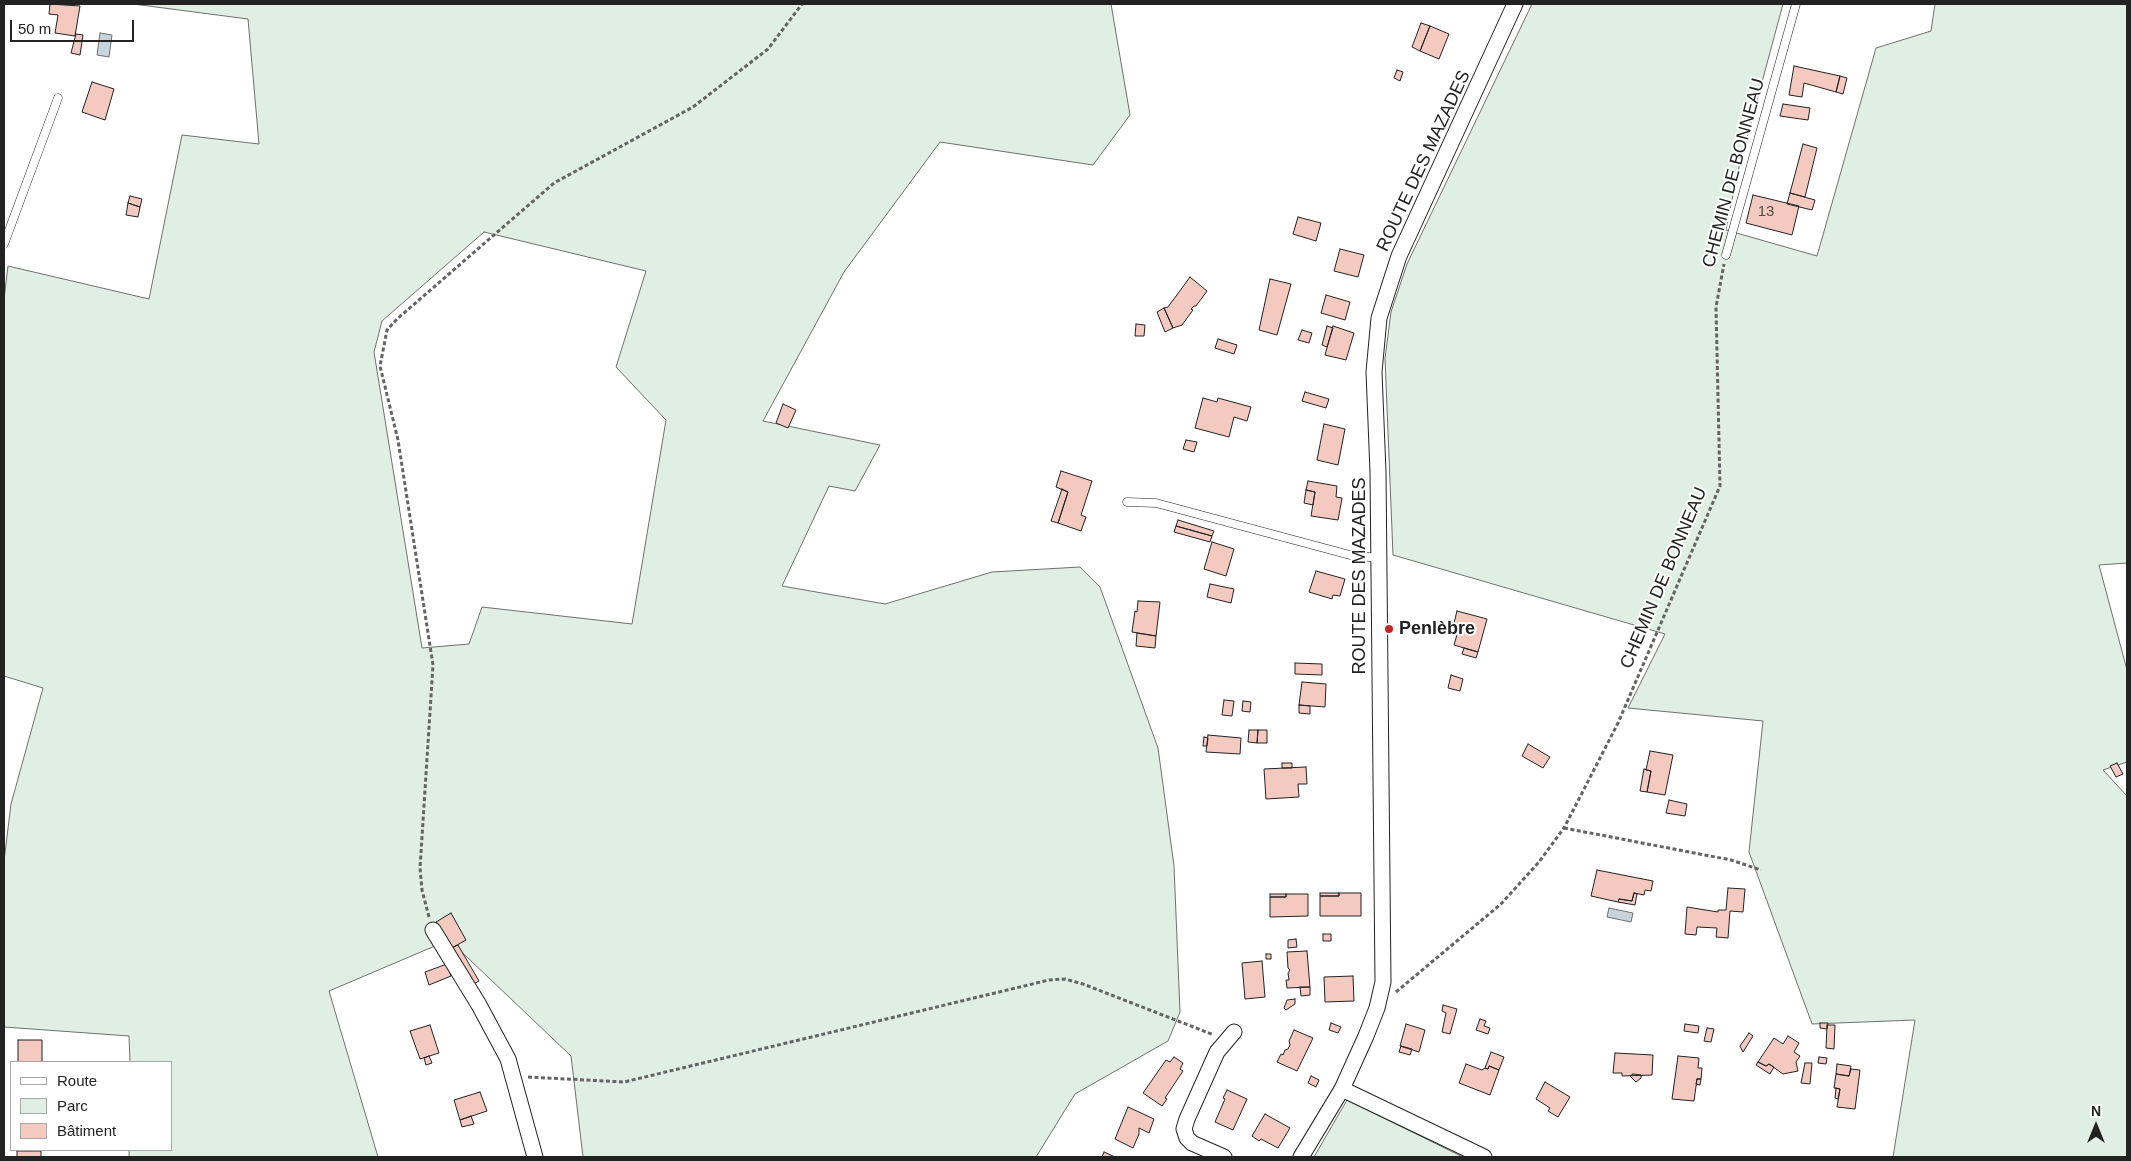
<!DOCTYPE html>
<meta charset="utf-8">
<style>
body{margin:0}
#map{position:relative;width:2131px;height:1161px;overflow:hidden;background:#fff;font-family:Arial,sans-serif}
canvas{display:block}
.frame{position:absolute;inset:0;border:5px solid #222;pointer-events:none}
.legend{position:absolute;left:10px;top:1061px;width:162px;height:90px;box-sizing:border-box;background:#fff;border:1px solid #a7a7a7;margin:0;padding:6px 9px;list-style:none;font-size:15px;color:#222}
.legend li{display:flex;align-items:center;gap:10px;height:25px}
.legend b{width:25px;border:1px solid #a7a7a7}
.north{position:absolute;left:2071px;top:1101px;width:50px;height:50px;-webkit-text-stroke:4px #fff;paint-order:stroke;rotate:0deg;font-size:14px;font-weight:700;line-height:20px;text-align:center;color:#222}
.north::after{content:'';display:block;margin:auto;width:18px;height:22px;background:#222;clip-path:polygon(50% 0,100% 100%,50% 72%,0 100%)}
.scale{position:absolute;left:10px;top:20px;width:124px;height:22px;box-sizing:border-box;border:2px solid #222;border-top:0;padding-left:6px;font-size:15px;line-height:18px;white-space:nowrap;color:#222;-webkit-text-stroke:4px #fff;paint-order:stroke}
</style>
<div id="map">
<canvas width="2131" height="1161"></canvas>
<div class="frame"></div>
<ul class="legend">
<li><b style="height:6px;background:#fff"></b>Route</li>
<li><b style="height:14px;background:#e0efe3"></b>Parc</li>
<li><b style="height:14px;background:#f3c9c0"></b>Bâtiment</li>
</ul>
<div class="north">N</div>
<div class="scale">50 m</div>
</div>
<script>
const ctx = document.querySelector('canvas').getContext('2d');
ctx.lineJoin = 'round';
function fill(path, color) { ctx.fillStyle = color; ctx.fill(path, 'evenodd'); }
const shape = rows => new Path2D(rows.map(r => 'M' + r).join(''));
function strokePath(path, color, width, dash) { ctx.strokeStyle = color; ctx.lineWidth = width; ctx.lineCap = dash ? 'butt' : 'round'; ctx.setLineDash(dash || []); ctx.stroke(path); }
function label(font, color, halo, rows, align = 'center') {
  ctx.font = font + ' Arial,sans-serif'; ctx.lineWidth = 4; ctx.setLineDash([]); ctx.textBaseline = 'middle'; ctx.strokeStyle = halo; ctx.fillStyle = color; for (const [text, x, y, turn = 0] of rows) {
    ctx.save(); ctx.translate(x, y); ctx.rotate((+turn || 0) * Math.PI / 180); ctx.textAlign = isNaN(turn) ? turn : align; if (halo) ctx.strokeText(text, 0, 0); ctx.fillText(text, 0, 0); ctx.restore();
  }
}
const green = shape([
 [133,4,1111,4,1130,115,1093,165,940,142,844,272,763,421,880,445,855,491,829,486,782,586,885,604,992,572,1080,567,1100,587,1158,748,1174,866,1180,1012,1168,1041,1075,1094,1036,1157,583,1157,571,1056,449,940,329,991,378,1157,129,1157,129,1150,171,1150,171,1062,130,1062,129,1036,4,1027,4,861,11,804,43,688,4,676,4,299,8,266,149,299,182,135,259,144,248,19,133,4],
 [484,232,646,271,616,367,666,420,632,624,482,607,469,644,422,648,374,352,382,321,484,232],
 [1532,4,1783,4,1737,175,1726,230,1817,256,1876,48,1931,31,1935,4,2127,4,2127,563,2099,565,2127,670,2127,762,2103,770,2127,796,2127,1157,1893,1157,1915,1020,1812,1024,1749,852,1763,721,1628,708,1665,634,1393,555,1385,358,1391,312,1407,264,1532,4],
 [1347,1100,1463,1157,1314,1157,1347,1100]
]);
const water = shape([
 [100,33,112,35,109,57,97,55,100,33],
 [1609,908,1633,913,1631,922,1607,917,1609,908]
]);
const building = shape([
 [50,4,80,6,75,36,55,33,58,15,49,14,50,4],
 [1421,23,1430,26,1420,51,1412,47,1421,23],
 [1430,26,1449,34,1439,59,1420,51,1430,26],
 [76,34,83,35,80,55,71,53,76,34],
 [1794,66,1840,76,1836,92,1804,83,1802,97,1789,95,1794,66],
 [1397,70,1403,72,1400,81,1394,78,1397,70],
 [1840,76,1847,78,1843,94,1836,92,1840,76],
 [92,82,114,89,105,120,82,112,92,82],
 [1783,104,1810,108,1808,120,1780,116,1783,104],
 [1803,144,1817,148,1805,197,1790,193,1803,144],
 [1790,193,1815,200,1812,210,1787,204,1790,193],
 [1753,195,1799,206,1792,235,1746,223,1753,195],
 [130,196,142,199,140,207,128,203,130,196],
 [128,203,140,207,138,217,126,215,128,203],
 [1298,217,1321,223,1316,241,1293,234,1298,217],
 [1340,249,1364,255,1358,277,1334,271,1340,249],
 [1190,277,1207,291,1196,306,1194,306,1191,309,1193,310,1182,325,1173,328,1164,308,1168,307,1190,277],
 [1270,279,1291,284,1277,335,1259,330,1270,279],
 [1326,295,1350,302,1345,320,1321,313,1326,295],
 [1164,308,1173,328,1165,332,1157,312,1164,308],
 [1136,324,1145,325,1144,336,1135,336,1136,324],
 [1327,326,1333,328,1327,347,1322,345,1327,326],
 [1333,326,1354,333,1346,360,1325,355,1333,326],
 [1302,330,1312,333,1309,343,1298,340,1302,330],
 [1218,339,1237,345,1234,354,1215,348,1218,339],
 [1305,392,1329,399,1326,408,1302,401,1305,392],
 [1203,398,1217,402,1218,398,1251,407,1247,421,1234,417,1229,437,1195,428,1203,398],
 [783,404,796,410,788,428,776,423,783,404],
 [1324,424,1345,429,1338,465,1317,460,1324,424],
 [1186,440,1197,442,1194,452,1183,449,1186,440],
 [1061,471,1092,481,1081,515,1086,517,1081,531,1058,523,1068,492,1056,487,1061,471],
 [1308,481,1337,486,1336,497,1342,498,1338,520,1311,516,1315,492,1306,490,1308,481],
 [1062,489,1068,492,1058,523,1051,521,1062,489],
 [1306,490,1315,492,1313,505,1304,503,1306,490],
 [1178,520,1214,531,1212,536,1176,526,1178,520],
 [1176,526,1212,536,1210,542,1174,532,1176,526],
 [1212,542,1234,549,1226,576,1204,569,1212,542],
 [1316,571,1345,579,1340,596,1333,595,1332,599,1309,592,1316,571],
 [1210,584,1234,589,1231,603,1207,597,1210,584],
 [1138,601,1160,602,1156,636,1132,632,1135,611,1137,612,1138,601],
 [1457,611,1487,619,1478,652,1454,645,1460,624,1454,623,1457,611],
 [1137,633,1156,636,1155,648,1136,646,1137,633],
 [1464,648,1478,652,1476,658,1462,654,1464,648],
 [1295,663,1322,664,1322,675,1295,674,1295,663],
 [1451,675,1463,679,1460,691,1448,688,1451,675],
 [1302,682,1326,684,1325,707,1299,705,1302,682],
 [1224,700,1234,701,1232,716,1222,715,1224,700],
 [1243,701,1251,702,1250,712,1242,711,1243,701],
 [1299,705,1310,706,1310,714,1299,713,1299,705],
 [1249,730,1258,730,1257,743,1248,742,1249,730],
 [1258,730,1267,730,1267,743,1257,743,1258,730],
 [1208,735,1241,738,1240,754,1206,752,1208,735],
 [1204,737,1208,738,1207,746,1203,746,1204,737],
 [1528,744,1550,757,1543,768,1522,756,1528,744],
 [1650,751,1673,755,1665,795,1647,792,1651,771,1646,770,1650,751],
 [1282,763,1292,763,1292,768,1282,768,1282,763],
 [2117,763,2123,774,2116,777,2110,766,2117,763],
 [1306,767,1307,784,1298,784,1299,797,1266,799,1264,769,1306,767],
 [1644,769,1651,771,1647,792,1640,791,1644,769],
 [1669,800,1687,804,1685,816,1666,813,1669,800],
 [1597,870,1653,881,1651,891,1645,890,1644,895,1634,893,1632,901,1619,899,1618,902,1591,896,1597,870],
 [1728,888,1745,889,1743,912,1730,911,1728,938,1716,937,1717,928,1697,927,1696,935,1685,934,1687,907,1718,912,1718,910,1726,910,1728,888],
 [1320,893,1339,893,1339,896,1320,896,1320,893],
 [1339,893,1361,893,1361,916,1320,916,1320,896,1339,896,1339,893],
 [1634,893,1637,894,1635,905,1618,902,1619,899,1632,901,1634,893],
 [1270,894,1286,894,1286,897,1270,897,1270,894],
 [1286,894,1308,894,1308,916,1270,917,1270,897,1286,897,1286,894],
 [451,913,466,940,450,949,436,922,451,913],
 [1323,934,1331,934,1331,941,1323,941,1323,934],
 [1296,939,1297,947,1288,948,1288,940,1296,939],
 [458,945,479,981,472,985,450,949,458,945],
 [1307,951,1310,987,1287,988,1286,980,1289,980,1288,973,1290,970,1288,968,1287,952,1307,951],
 [1266,954,1271,954,1271,959,1266,959,1266,954],
 [1262,961,1265,997,1245,999,1242,963,1262,961],
 [447,964,451,976,429,985,425,972,447,964],
 [1353,976,1354,1001,1325,1002,1324,977,1353,976],
 [1300,987,1310,987,1310,995,1301,996,1300,987],
 [1295,999,1295,1004,1286,1010,1284,1008,1287,1000,1295,999],
 [1443,1005,1457,1009,1450,1034,1442,1032,1446,1013,1442,1011,1443,1005],
 [1480,1019,1486,1021,1484,1026,1490,1028,1488,1034,1476,1030,1480,1019],
 [1331,1023,1341,1027,1338,1033,1329,1030,1331,1023],
 [1820,1023,1828,1023,1827,1029,1820,1028,1820,1023],
 [1406,1024,1425,1030,1419,1052,1400,1046,1406,1024],
 [1685,1024,1699,1026,1698,1033,1684,1031,1685,1024],
 [430,1025,439,1053,420,1059,410,1031,430,1025],
 [1827,1025,1835,1025,1834,1049,1826,1048,1827,1025],
 [1707,1028,1714,1029,1711,1042,1704,1041,1707,1028],
 [1294,1030,1313,1038,1297,1071,1277,1062,1281,1054,1283,1055,1285,1050,1288,1049,1290,1045,1289,1041,1294,1030],
 [1749,1033,1753,1036,1743,1052,1740,1046,1749,1033],
 [1788,1036,1799,1043,1794,1052,1800,1056,1796,1062,1798,1071,1783,1074,1769,1064,1766,1066,1758,1062,1774,1038,1783,1044,1788,1036],
 [18,1040,42,1040,42,1062,18,1062,18,1040],
 [1401,1046,1412,1049,1410,1055,1399,1052,1401,1046],
 [1491,1052,1504,1057,1499,1070,1489,1066,1488,1069,1485,1068,1491,1052],
 [1615,1053,1653,1055,1652,1075,1622,1076,1622,1073,1613,1073,1615,1053],
 [429,1056,432,1063,426,1065,424,1058,429,1056],
 [1678,1056,1699,1058,1698,1068,1702,1068,1701,1079,1697,1079,1694,1101,1672,1099,1678,1056],
 [1174,1057,1183,1063,1180,1069,1183,1071,1165,1098,1167,1099,1162,1106,1143,1093,1166,1060,1170,1062,1174,1057],
 [1819,1057,1827,1058,1826,1064,1818,1063,1819,1057],
 [1758,1062,1766,1066,1769,1064,1774,1067,1770,1074,1756,1065,1758,1062],
 [1805,1063,1812,1063,1810,1084,1801,1083,1805,1063],
 [1466,1064,1482,1070,1485,1068,1488,1069,1489,1066,1499,1070,1490,1095,1459,1083,1466,1064],
 [1837,1064,1851,1066,1849,1076,1836,1074,1837,1064],
 [1851,1069,1860,1070,1855,1109,1837,1107,1840,1089,1834,1088,1836,1074,1849,1076,1851,1069],
 [1633,1074,1641,1075,1641,1078,1636,1082,1630,1076,1633,1074],
 [1311,1076,1319,1080,1316,1087,1308,1083,1311,1076],
 [1697,1079,1701,1079,1700,1085,1696,1084,1697,1079],
 [1545,1082,1570,1097,1558,1117,1548,1111,1550,1108,1536,1099,1545,1082],
 [1836,1088,1840,1089,1838,1099,1835,1098,1836,1088],
 [1227,1090,1247,1099,1233,1130,1215,1122,1225,1099,1223,1098,1227,1090],
 [480,1092,487,1111,460,1120,454,1100,480,1092],
 [1128,1107,1154,1119,1149,1133,1139,1128,1139,1134,1133,1148,1115,1139,1128,1107],
 [1265,1114,1290,1128,1278,1148,1261,1139,1259,1141,1252,1136,1265,1114],
 [471,1116,474,1124,462,1127,460,1120,471,1116],
 [17,1151,41,1151,41,1157,17,1157,17,1151],
 [1104,1152,1115,1157,1102,1157,1104,1152]
]);
const path = shape([
 [1564,828,1731,860,1761,870],
 [429,917,422,890,420,868,433,665,398,440,380,366,387,330,397,319,554,183,693,107,768,49,802,4],
 [1396,992,1501,904,1539,862,1564,828,1618,723,1720,486,1716,307,1724,264],
 [528,1077,624,1082,1049,980,1065,979,1083,984,1214,1035]
]);
const lane = shape([
 [4,244,58,98],
 [1726,255,1796,4],
 [1127,502,1156,503,1350,555,1379,558]
]);
const street = shape([
 [433,930,479,1005,508,1059,535,1157],
 [1342,1089,1484,1157],
 [1224,1157,1192,1143,1187,1138,1184,1129,1187,1119,1217,1052,1234,1032],
 [1301,1157,1342,1089,1366,1036,1377,1008,1383,982,1378,472,1374,372,1379,318,1399,256,1515,4]
]);
const markers = [
 [1389,629,5,"#c62828"]
];
const numberNames = [
 ["13",1766,212]
];
const streetNames = [
 ["ROUTE DES MAZADES",1424,161,-65],
 ["CHEMIN DE BONNEAU",1734,173,-75],
 ["ROUTE DES MAZADES",1360,576,-90],
 ["CHEMIN DE BONNEAU",1664,578,-67]
];
const poiNames = [
 ["Penlèbre",1399,629]
];
fill(green, '#e0efe3');
strokePath(green, '#6f6f6f', 1);
fill(water, '#c7d3dd');
strokePath(water, '#6f6f6f', 1);
fill(building, '#f3c9c0');
strokePath(building, '#222', 1);
strokePath(lane, '#222', 9);
strokePath(street, '#222', 17);
strokePath(path, '#646464', 3, [4, 2.5]);
strokePath(lane, '#fff', 8);
strokePath(street, '#fff', 15);
for (const [x, y, r, color] of markers) { const dot = new Path2D(); dot.arc(x, y, r, 0, 2 * Math.PI); ctx.fillStyle = color; ctx.fill(dot); strokePath(dot, '#fff', 2); }
label('15px', '#564c4a', null, numberNames);
label('18px', '#222', '#fff', streetNames);
label('bold 18px', '#222', '#fff', poiNames, 'left');
</script>
